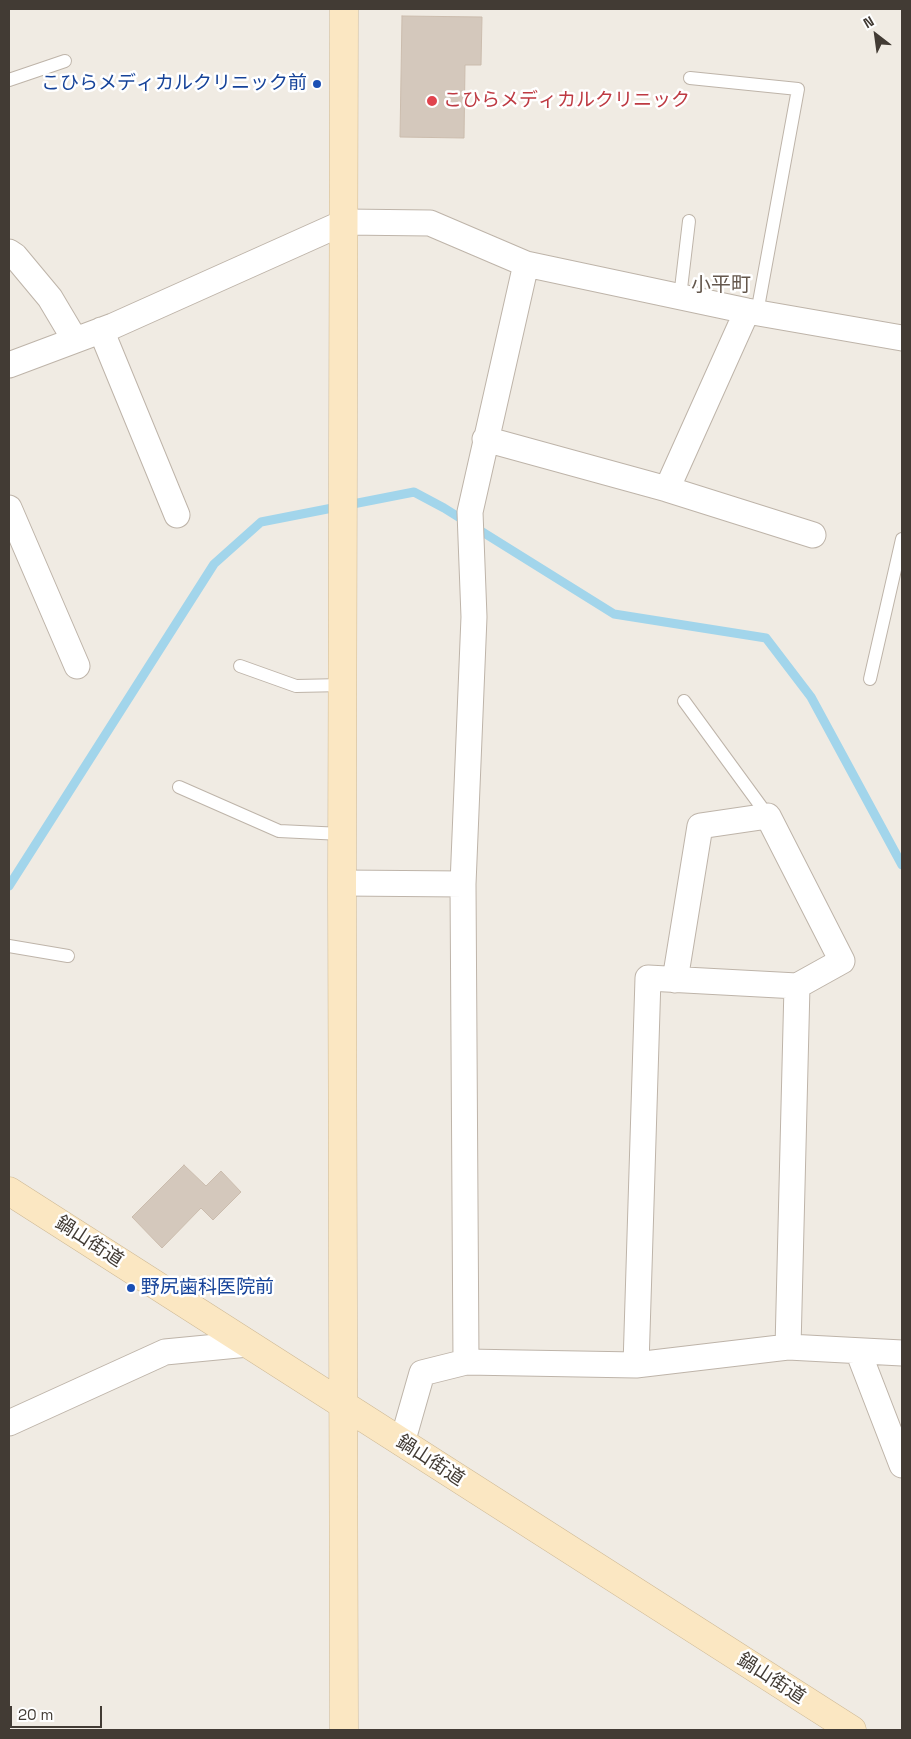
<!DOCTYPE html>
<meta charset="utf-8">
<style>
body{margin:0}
#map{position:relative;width:911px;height:1739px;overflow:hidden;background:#f0ebe3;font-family:"Space Grotesk",sans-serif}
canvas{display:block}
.frame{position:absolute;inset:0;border:10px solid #423b34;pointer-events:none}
.north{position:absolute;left:851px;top:10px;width:50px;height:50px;-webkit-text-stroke:4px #fff;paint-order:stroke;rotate:330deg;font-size:14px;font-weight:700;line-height:20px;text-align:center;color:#423b34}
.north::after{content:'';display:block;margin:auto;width:18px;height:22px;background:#423b34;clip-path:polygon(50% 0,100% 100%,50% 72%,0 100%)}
.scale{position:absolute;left:10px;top:1706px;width:92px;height:22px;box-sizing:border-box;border:2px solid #423b34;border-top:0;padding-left:6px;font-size:15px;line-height:18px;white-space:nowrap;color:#423b34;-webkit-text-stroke:4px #fff;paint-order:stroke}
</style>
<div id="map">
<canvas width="911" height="1739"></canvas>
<div class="frame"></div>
<div class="north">N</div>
<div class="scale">20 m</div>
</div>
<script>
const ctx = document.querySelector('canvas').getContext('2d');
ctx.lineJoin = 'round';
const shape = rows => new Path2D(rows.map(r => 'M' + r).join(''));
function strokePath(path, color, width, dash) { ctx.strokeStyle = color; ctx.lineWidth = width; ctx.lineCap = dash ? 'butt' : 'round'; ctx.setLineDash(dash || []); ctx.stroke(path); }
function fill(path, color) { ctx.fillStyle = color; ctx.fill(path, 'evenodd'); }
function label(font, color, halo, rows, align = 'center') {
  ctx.font = font + ' "Space Grotesk","Noto Sans JP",sans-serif'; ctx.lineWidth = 5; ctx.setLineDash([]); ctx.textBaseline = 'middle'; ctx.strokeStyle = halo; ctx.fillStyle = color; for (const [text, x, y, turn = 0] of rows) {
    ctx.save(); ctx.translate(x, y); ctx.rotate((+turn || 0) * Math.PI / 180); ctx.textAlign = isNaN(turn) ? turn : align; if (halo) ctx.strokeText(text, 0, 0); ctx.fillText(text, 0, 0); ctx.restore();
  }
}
const stream = shape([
 [9,886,214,564,261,522,414,492,444,508,614,614,766,638,811,697,902,865]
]);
const building = shape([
 [402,16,482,17,481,65,465,65,464,138,400,137,402,16],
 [184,1165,206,1186,221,1171,241,1192,213,1220,201,1208,162,1248,132,1217,184,1165]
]);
const lane = shape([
 [690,78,798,89,757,313],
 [9,80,65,61],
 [680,297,689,221],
 [240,666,296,686,343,685],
 [870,679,902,539],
 [684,701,768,816],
 [179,787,279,831,342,834],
 [9,946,68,956]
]);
const street = shape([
 [9,252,15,256,50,298,75,340],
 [101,330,177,515],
 [9,365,113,326,345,222,430,223,526,264,747,311,902,338],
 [485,439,667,489,747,311],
 [667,489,813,535],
 [9,508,77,666],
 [342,883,463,884,474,617,470,512,526,264],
 [463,884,466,1362],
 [675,980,700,826,768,816,842,961,797,986],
 [858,1351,902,1465],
 [636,1365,788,1347,902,1353],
 [9,1423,165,1352,248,1344],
 [402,1443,422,1373,466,1362,636,1365,648,978,797,986,788,1347]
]);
const secondary = shape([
 [9,1191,852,1730],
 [344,1730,342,883,344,9]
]);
const markers = [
 [317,84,5,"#1a4fb4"],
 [432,101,6,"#e0444e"],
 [131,1288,5,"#1a4fb4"]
];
const transitNames = [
 ["こひらメディカルクリニック前",307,84],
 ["野尻歯科医院前",141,1288,"left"]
];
const healthNames = [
 ["こひらメディカルクリニック",443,101]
];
const streetNames = [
 ["鍋山街道",89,1242,33],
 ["鍋山街道",430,1461,33],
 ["鍋山街道",771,1679,33]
];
const neighbourhoodNames = [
 ["小平町",721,286]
];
strokePath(stream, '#a2d5eb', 9);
fill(building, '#d4c8bc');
strokePath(building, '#cbbcad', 1);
strokePath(lane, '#beb4a9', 14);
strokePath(street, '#beb4a9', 27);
strokePath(secondary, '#ceb995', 29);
strokePath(lane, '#fff', 12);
strokePath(street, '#fff', 25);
strokePath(secondary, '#fbe7c2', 28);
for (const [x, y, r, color] of markers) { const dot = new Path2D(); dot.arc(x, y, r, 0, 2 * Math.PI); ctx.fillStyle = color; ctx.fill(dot); strokePath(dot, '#fff', 2); }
label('19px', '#164399', '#fff', transitNames, 'right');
label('19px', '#be3a42', '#fff', healthNames, 'left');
label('19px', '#423b34', '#fff', streetNames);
label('20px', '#64574c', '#fff', neighbourhoodNames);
</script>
